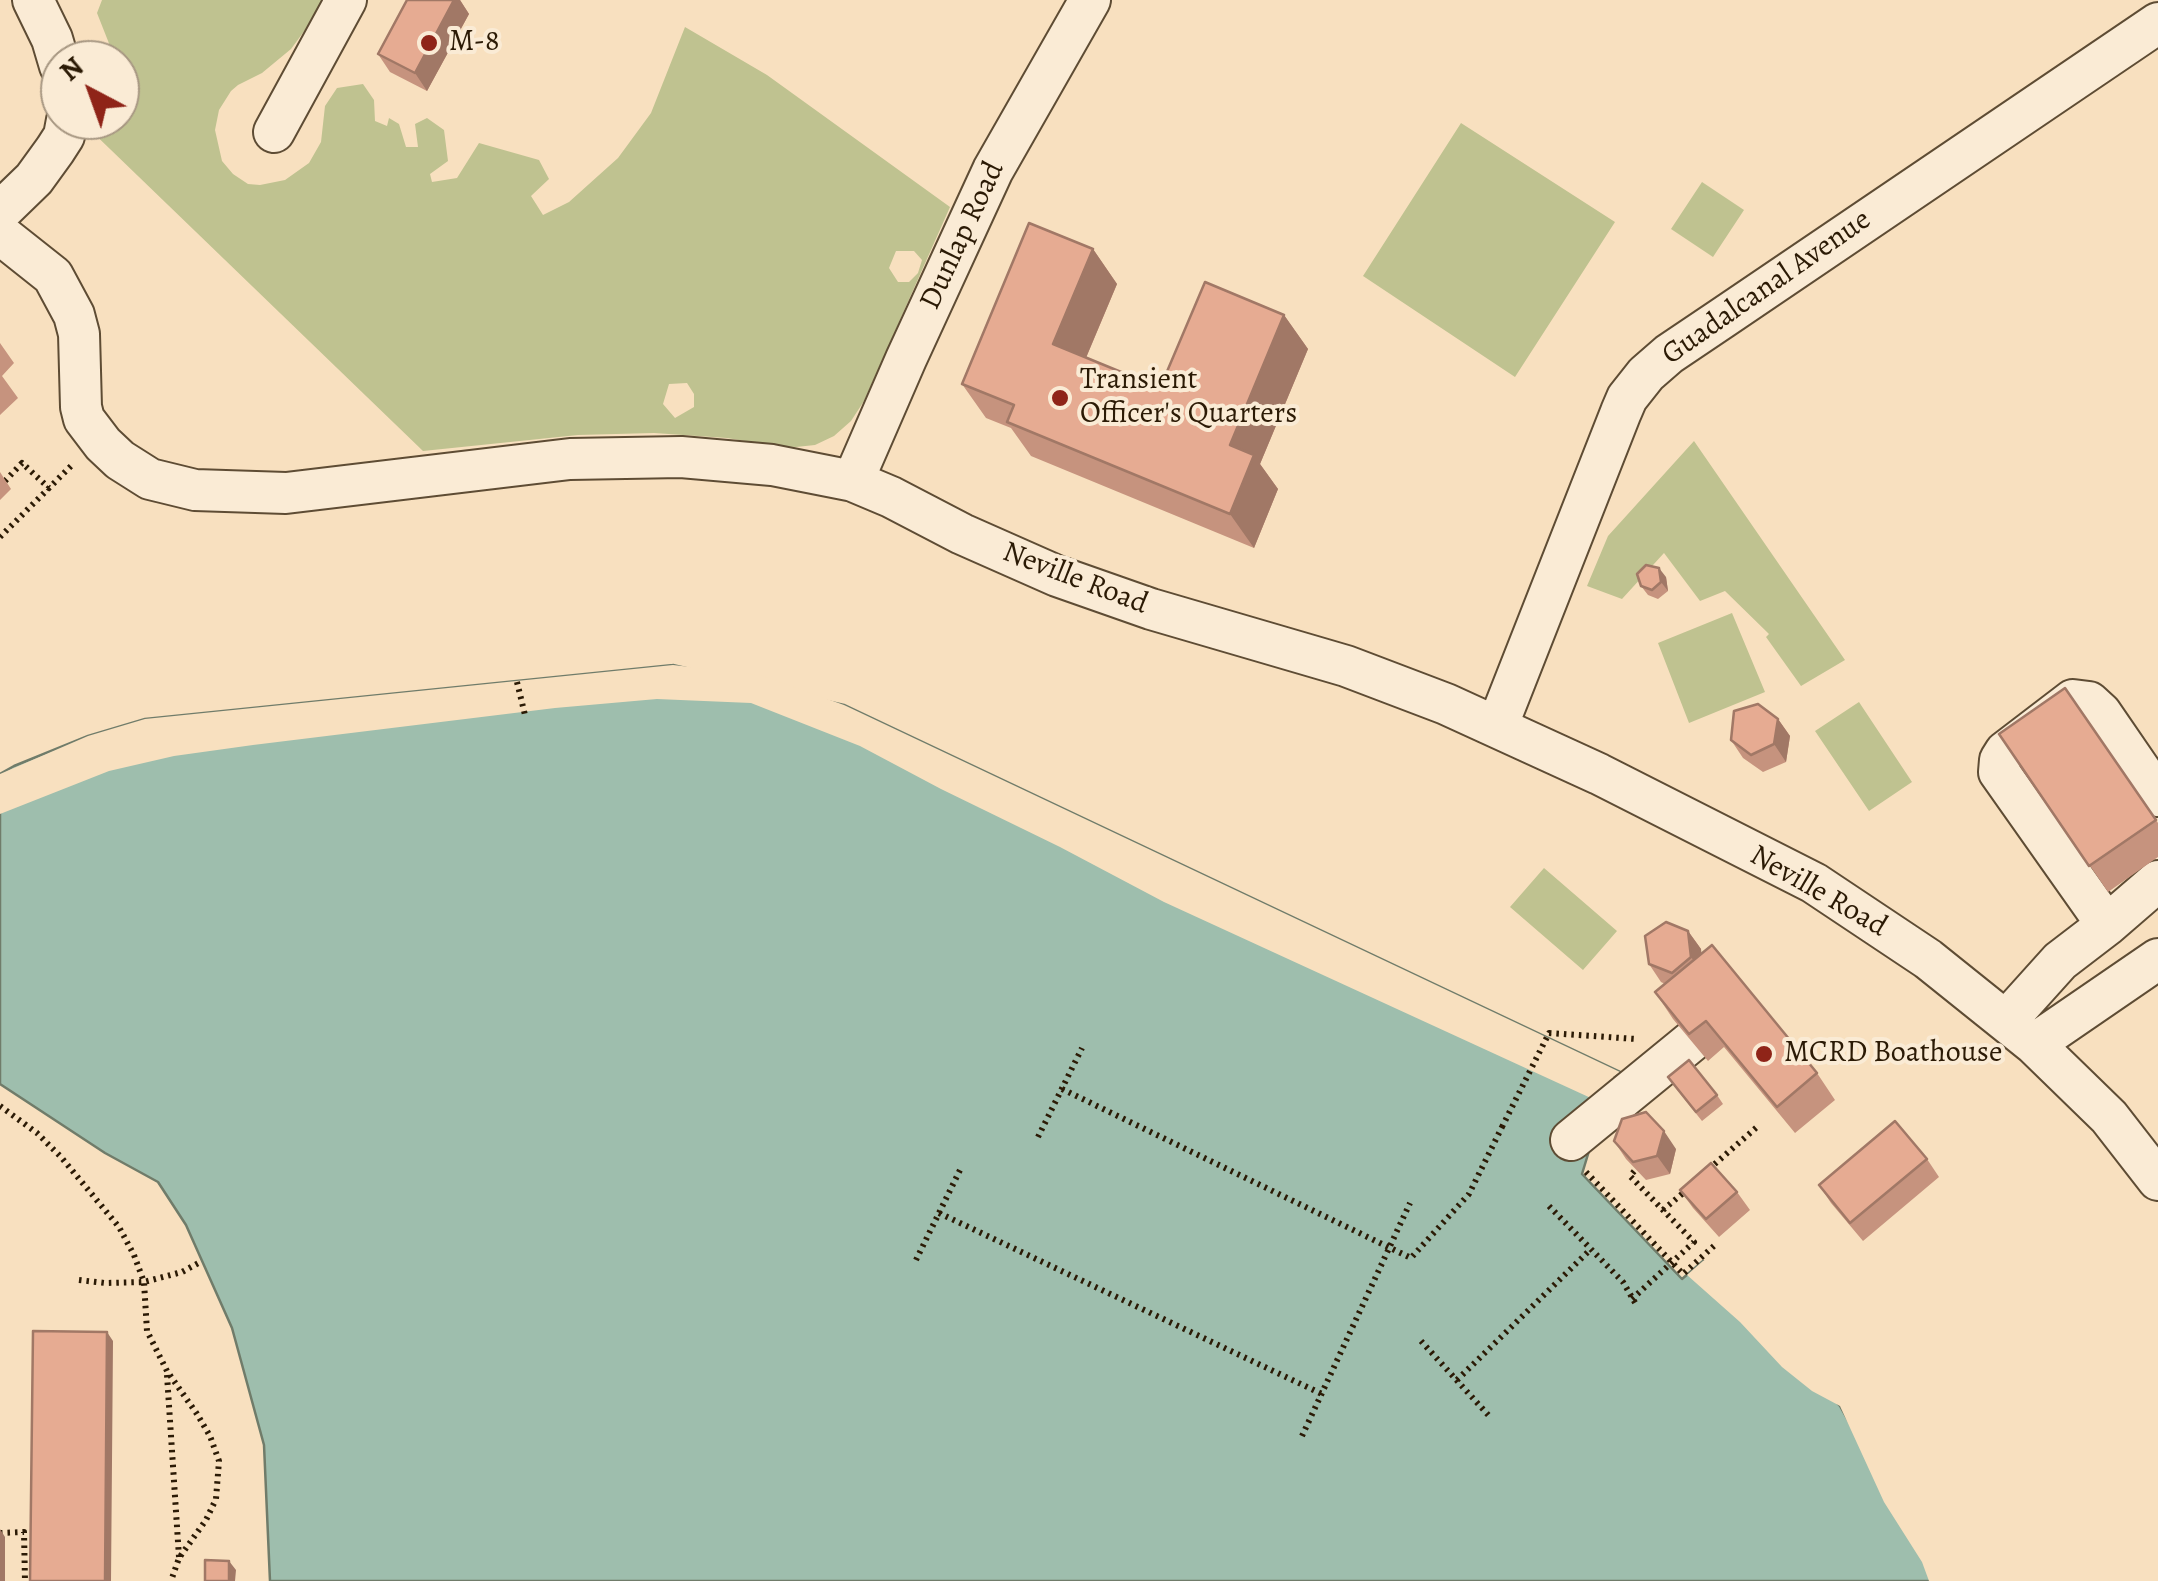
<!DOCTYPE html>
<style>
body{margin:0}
#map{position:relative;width:2158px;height:1581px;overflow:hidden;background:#f8e0bf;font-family:Alegreya,serif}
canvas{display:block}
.north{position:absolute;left:40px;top:40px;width:100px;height:100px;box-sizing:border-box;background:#faebd5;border:2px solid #a79782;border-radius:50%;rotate:319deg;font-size:28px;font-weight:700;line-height:40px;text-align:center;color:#2b1a05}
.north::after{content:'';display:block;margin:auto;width:35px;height:45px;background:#8f2418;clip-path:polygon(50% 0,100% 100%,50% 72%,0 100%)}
</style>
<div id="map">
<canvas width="2158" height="1581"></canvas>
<div class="north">N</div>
</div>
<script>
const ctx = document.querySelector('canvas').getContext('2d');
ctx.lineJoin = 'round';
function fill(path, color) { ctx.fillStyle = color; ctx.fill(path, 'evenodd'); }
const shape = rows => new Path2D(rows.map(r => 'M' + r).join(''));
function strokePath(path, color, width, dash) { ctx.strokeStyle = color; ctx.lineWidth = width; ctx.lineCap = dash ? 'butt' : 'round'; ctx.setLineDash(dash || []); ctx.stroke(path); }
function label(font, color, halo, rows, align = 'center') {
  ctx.font = font + ' Alegreya,serif'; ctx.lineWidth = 8; ctx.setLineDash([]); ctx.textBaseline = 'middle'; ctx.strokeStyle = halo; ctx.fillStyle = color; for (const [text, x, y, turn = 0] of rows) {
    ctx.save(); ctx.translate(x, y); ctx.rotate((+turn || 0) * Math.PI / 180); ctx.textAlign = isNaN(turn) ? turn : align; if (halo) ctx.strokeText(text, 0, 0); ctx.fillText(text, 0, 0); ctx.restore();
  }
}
const green = shape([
 [102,0,322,0,305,30,291,49,262,73,238,85,231,91,219,110,215,130,222,161,233,174,248,184,260,185,285,180,309,163,321,142,325,106,337,88,363,84,374,100,375,121,387,126,389,118,399,124,406,147,418,147,415,124,427,118,444,130,448,161,430,174,432,182,457,178,479,143,539,160,549,179,531,196,543,215,569,202,618,158,651,113,685,27,767,75,950,207,864,401,851,421,834,436,815,445,796,447,775,446,727,438,654,433,578,435,423,451,82,122,81,120,120,120,120,117,134,105,129,87,123,77,120,78,120,60,112,60,112,51,97,13],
 [896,251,914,251,922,260,918,273,909,282,898,282,889,268],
 [687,383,694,394,694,407,675,418,663,404,669,384],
 [1461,123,1615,222,1515,377,1363,276],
 [1702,182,1744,210,1713,257,1671,229],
 [1694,441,1845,660,1801,686,1766,637,1769,634,1725,591,1700,601,1664,553,1622,599,1587,586,1608,536],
 [1732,613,1765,692,1689,723,1658,643],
 [1859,702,1912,782,1869,811,1815,731],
 [1544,868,1617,931,1583,970,1510,907]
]);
const water = shape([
 [673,665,844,705,1620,1072,1613,1077,1618,1081,1592,1141,1582,1174,1682,1279,1703,1261,1840,1406,1938,1581,270,1581,264,1445,232,1328,186,1225,158,1182,105,1153,0,1084,0,774,14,766,88,736,145,719,673,665]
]);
const pier = shape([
 [673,665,760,675,844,705,1620,1072,1613,1077,1618,1081,1593,1099,1164,902,1060,847,941,789,860,746,751,703,657,699,555,708,253,745,174,756,109,771,0,814,0,774,88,736,145,719],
 [1708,1259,1743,1286,1844,1403,1896,1482,1939,1569,1943,1581,1929,1581,1922,1562,1884,1502,1840,1406,1812,1391,1782,1367,1740,1322,1687,1275,1703,1261]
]);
const path = shape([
 [5,481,22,463,49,488,73,464],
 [0,537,49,488],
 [517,682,525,715],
 [1062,1089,1411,1258,1469,1194,1502,1127],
 [0,1106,37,1133,61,1157,119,1227,134,1255,144,1282,147,1331,167,1371,197,1414,210,1436,219,1461,216,1499,206,1520,179,1558,171,1581],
 [1502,1127,1549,1033,1636,1039],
 [1038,1137,1082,1048],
 [1709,1169,1757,1127],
 [1586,1172,1683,1274,1716,1244],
 [1549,1206,1623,1282,1637,1306],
 [1663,1210,1689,1188],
 [939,1213,1322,1394],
 [916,1260,961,1168],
 [79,1280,105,1283,144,1282,182,1272,202,1261],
 [1632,1299,1694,1242,1630,1176,1636,1169],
 [1421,1341,1491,1418],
 [167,1375,179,1557],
 [1457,1380,1591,1249],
 [1302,1436,1410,1203],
 [0,1533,24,1532,25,1581]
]);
const minor = shape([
 [33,0,52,39,60,66],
 [274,132,346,0],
 [0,212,34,179,55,150,64,136,67,120],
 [0,234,53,276,74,315,79,334,81,407,84,419,103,444,120,460,150,479,195,490,286,493,570,459,681,457,772,465,853,481,891,497,962,534,1057,576,1151,609,1346,666,1446,704,1599,774,1814,883,1928,959,2034,1044,2109,1117,2158,1180],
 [853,481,906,359,993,170,1090,0],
 [1497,727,1621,412,1627,398,1646,374,1669,354,1724,317,2158,23],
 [2107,925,1999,772,2000,760,2005,752,2073,700,2089,702,2101,713,2158,796],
 [2006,1021,2060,961,2107,925,2158,881],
 [2034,1044,2158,959],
 [1571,1140,1692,1041]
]);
const wall = shape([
 [407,0,460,0,469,14,427,91,390,72,378,54],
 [1093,249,1117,284,1086,358,1160,388,1284,315,1308,349,1260,464,1278,489,1254,548,1031,456,1011,428,986,418,962,384],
 [0,343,14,363,2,376,18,398,0,415],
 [0,472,11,489,0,500],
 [1666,577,1668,591,1658,599,1648,595,1641,586],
 [2065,688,2158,823,2158,857,2108,892,1999,734],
 [1778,719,1790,736,1786,762,1763,772,1743,758,1731,740],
 [1688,931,1701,949,1701,953,1817,1073,1835,1100,1795,1133,1724,1047,1708,1061,1673,1019,1655,992,1665,984,1661,982,1649,964],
 [1674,1086,1717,1095,1723,1104,1702,1121],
 [1614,1141,1676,1149,1670,1174,1646,1180,1626,1159],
 [1927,1159,1939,1177,1863,1241,1831,1203,1819,1185],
 [1680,1190,1737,1192,1750,1210,1719,1237,1693,1208]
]);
const shadedWall = shape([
 [451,0,460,0,469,14,427,91,415,73],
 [1093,249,1117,284,1077,379,1053,344],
 [1284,315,1308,349,1260,464,1278,489,1254,548,1230,514,1230,445],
 [1659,568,1666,577,1668,591,1661,582],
 [1778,719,1790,736,1786,762,1774,744],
 [1688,931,1701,949,1704,975,1691,957],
 [1664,1131,1676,1149,1670,1174,1657,1156],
 [107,1332,113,1341,111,1581,105,1581],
 [0,1529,5,1537,5,1581,0,1581],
 [229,1561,236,1570,235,1581,229,1581]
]);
const building = shape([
 [407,0,454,0,415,73,378,54,407,0],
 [1029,223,1093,249,1053,344,1160,388,1205,282,1284,315,1230,445,1254,455,1230,514,1007,422,1014,405,962,384,1029,223],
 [1646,565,1659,568,1661,582,1652,590,1641,586,1637,574,1646,565],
 [2065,688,2156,820,2089,866,1999,734,2065,688],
 [1758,704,1778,719,1774,744,1751,755,1731,740,1734,711,1758,704],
 [1666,922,1688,931,1691,957,1672,973,1649,964,1645,936,1666,922],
 [1712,945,1817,1073,1777,1107,1706,1021,1689,1034,1655,992,1712,945],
 [1689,1060,1717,1095,1696,1112,1668,1077,1689,1060],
 [1646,1112,1664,1131,1657,1156,1633,1162,1614,1141,1622,1119,1646,1112],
 [1895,1121,1927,1159,1850,1223,1819,1185,1895,1121],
 [1711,1163,1737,1192,1706,1219,1680,1190,1711,1163],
 [33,1331,107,1332,105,1581,30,1581,33,1331],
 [205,1560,229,1561,229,1581,205,1581,205,1560]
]);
const markers = [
 [429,43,10,"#8f2418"],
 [1060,398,10,"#8f2418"],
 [1764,1054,10,"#8f2418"]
];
const poiNames = [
 ["M-8",449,43],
 ["Transient",1080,381],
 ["Officer's Quarters",1080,415],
 ["MCRD Boathouse",1784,1054]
];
const streetNames = [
 ["Dunlap Road",963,236,-65],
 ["Guadalcanal Avenue",1767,288,-35],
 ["Neville Road",1075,579,21],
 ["Neville Road",1818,892,30]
];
fill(green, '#bfc290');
fill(water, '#9ebead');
strokePath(water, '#707c6a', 2.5);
fill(pier, '#f8e0bf');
strokePath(minor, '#5e4c34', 44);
strokePath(path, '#2b1a05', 6, [2.5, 5]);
strokePath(minor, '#faebd5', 40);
fill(wall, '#c6937e');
fill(shadedWall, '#a17866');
fill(building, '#e6ab92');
strokePath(building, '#a17866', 2.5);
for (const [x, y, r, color] of markers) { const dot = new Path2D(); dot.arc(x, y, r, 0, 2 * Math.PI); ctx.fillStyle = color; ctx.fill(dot); strokePath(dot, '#faebd5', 4); }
label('30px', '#2b1a05', '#faebd5', poiNames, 'left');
label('30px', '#2b1a05', '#faebd5', streetNames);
</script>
